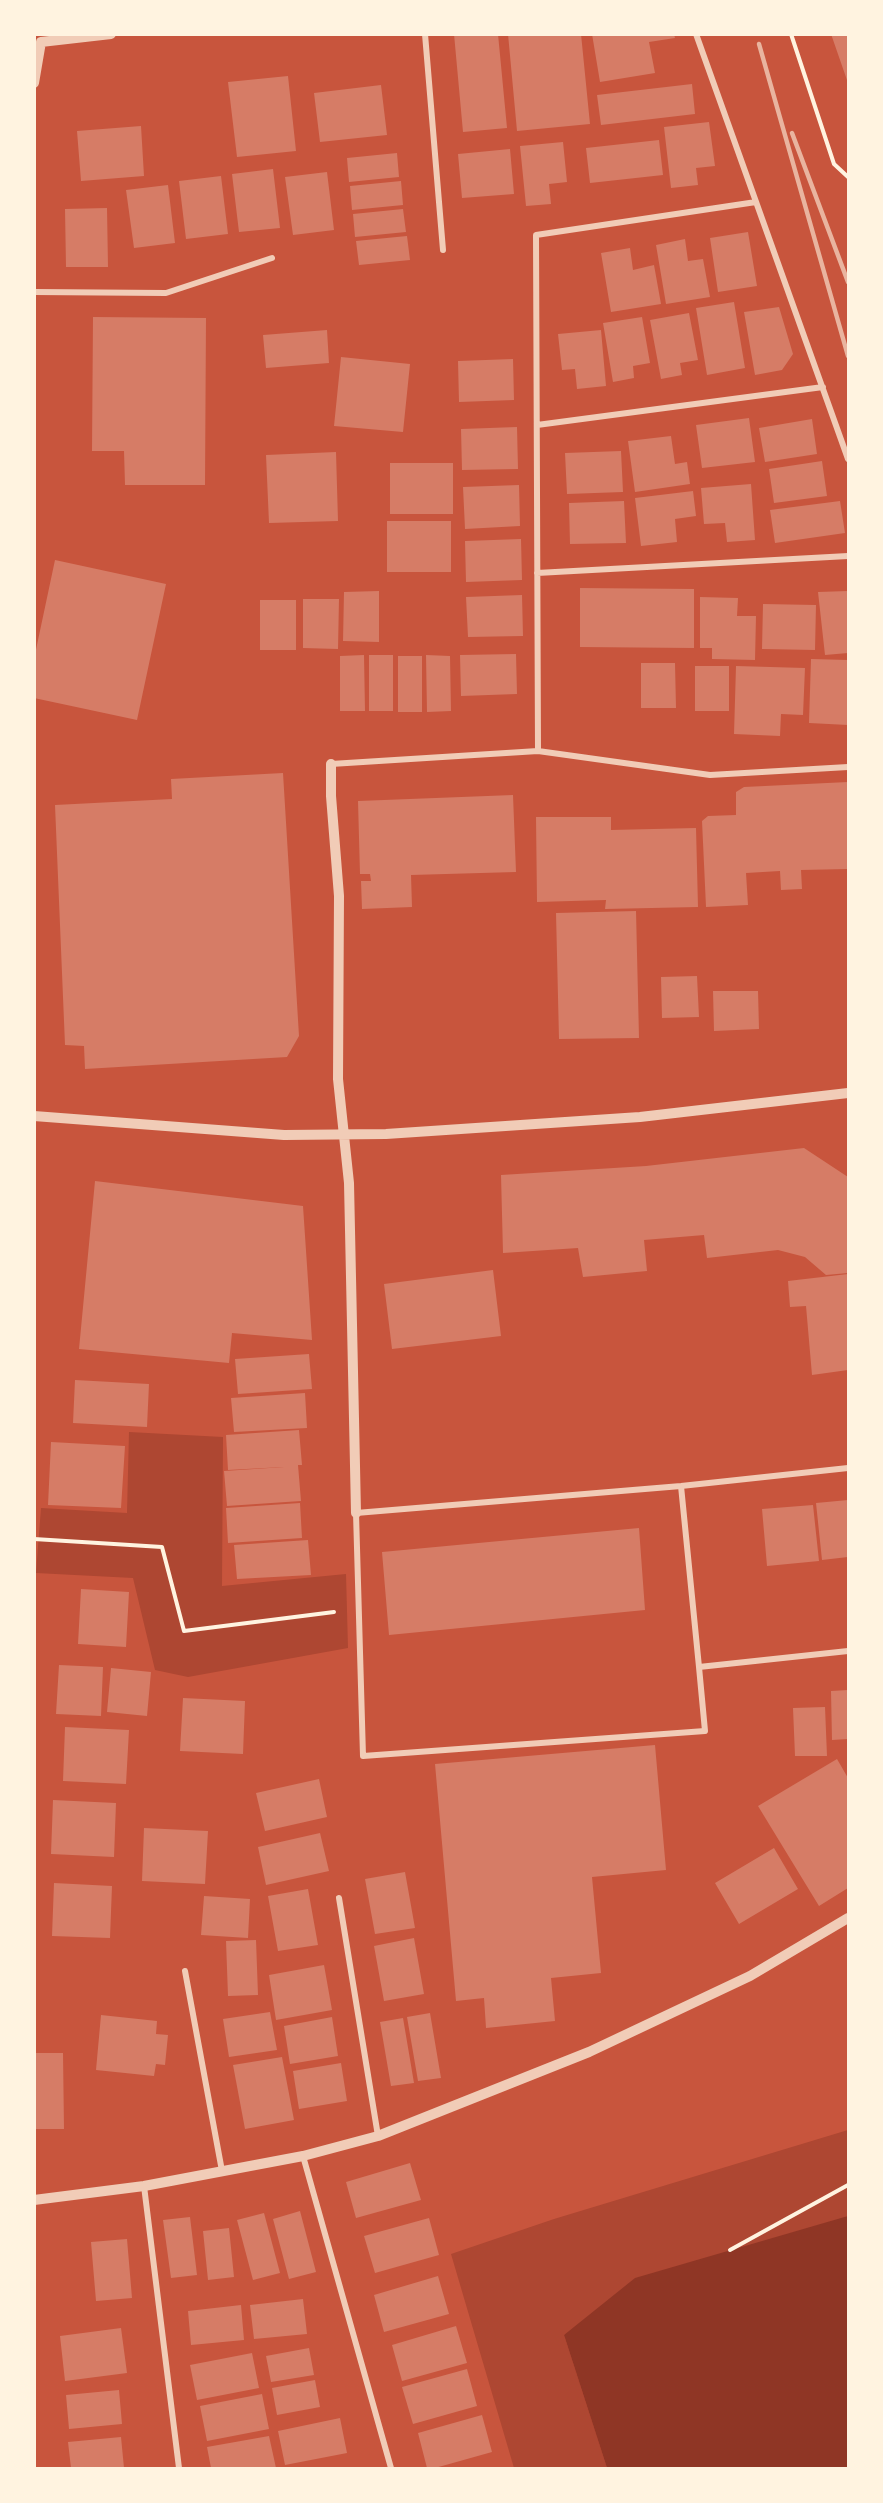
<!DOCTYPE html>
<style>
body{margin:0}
#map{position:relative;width:883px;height:2503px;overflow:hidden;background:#c8553d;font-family:"Nunito Sans",sans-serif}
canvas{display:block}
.frame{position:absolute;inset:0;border:36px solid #fff3e0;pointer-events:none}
</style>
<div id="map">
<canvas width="883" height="2503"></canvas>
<div class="frame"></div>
</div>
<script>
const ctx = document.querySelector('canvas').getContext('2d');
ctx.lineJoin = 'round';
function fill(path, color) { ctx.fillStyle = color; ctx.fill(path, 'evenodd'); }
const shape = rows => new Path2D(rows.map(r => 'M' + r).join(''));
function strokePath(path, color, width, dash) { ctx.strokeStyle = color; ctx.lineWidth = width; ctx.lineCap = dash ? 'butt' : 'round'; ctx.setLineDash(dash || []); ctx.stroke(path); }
const green = shape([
 [129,1432,223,1437,222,1586,346,1574,348,1648,188,1677,155,1670,133,1578,36,1573,41,1508,127,1513],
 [848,2130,848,2216,564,2335,607,2468,514,2468,451,2254,554,2219]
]);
const water = shape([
 [848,2216,848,2468,607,2468,564,2335,635,2278]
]);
const building = shape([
 [454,34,498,34,507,128,463,132],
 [508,34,581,34,590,124,517,131],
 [592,34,674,34,675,38,649,42,655,73,600,82],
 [831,34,848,34,848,83],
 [288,76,296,151,237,157,228,82],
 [692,84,695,114,601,125,597,95],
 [381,85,387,135,320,142,314,93],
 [709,122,715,166,696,168,698,185,671,188,664,127],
 [141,126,144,176,81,181,77,131],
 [659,140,663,175,590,183,586,148],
 [563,142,567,182,549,184,551,204,526,206,520,146],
 [510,149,514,194,462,198,458,154],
 [397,153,399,177,349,182,347,158],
 [273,169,280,228,239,232,232,174],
 [327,172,334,230,293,235,285,177],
 [221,176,228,234,186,239,179,181],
 [401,181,403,205,352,210,350,186],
 [168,185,175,243,134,248,126,190],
 [107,208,108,267,66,267,65,209],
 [403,209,406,232,355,237,353,214],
 [748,232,757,286,718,292,710,238],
 [407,236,410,260,359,265,356,241],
 [685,239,688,261,703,259,710,297,666,304,656,245],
 [630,248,633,270,654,265,661,304,611,312,601,253],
 [734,302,745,368,707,375,696,308],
 [779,307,793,354,782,370,755,375,744,312],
 [689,313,698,360,680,363,682,375,661,379,650,320],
 [93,317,206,318,205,485,125,485,124,451,92,451],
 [642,317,650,363,633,366,634,378,613,382,603,323],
 [327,330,329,363,266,368,263,335],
 [601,330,606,386,577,389,575,369,562,370,558,334],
 [341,357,410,364,403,432,334,426],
 [513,359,514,400,459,402,458,361],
 [749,418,755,462,702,468,696,425],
 [812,419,817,454,765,462,759,428],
 [517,427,518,469,462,470,461,429],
 [671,436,675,464,687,462,690,484,635,492,628,441],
 [621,451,623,492,567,494,565,453],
 [336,452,338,521,269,523,266,455],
 [822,461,827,496,774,503,769,469],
 [390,463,453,463,453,514,390,514],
 [751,484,755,540,727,542,725,523,704,524,701,488],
 [519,485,520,526,465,529,463,487],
 [693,491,696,516,675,519,677,542,641,546,635,498],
 [624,501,626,543,570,544,569,503],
 [840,501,845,533,775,543,770,510],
 [387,521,451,521,451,572,387,572],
 [521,539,522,580,466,582,465,541],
 [55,560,166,584,137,720,34,698,34,659],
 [580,588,694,589,694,648,580,647],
 [379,591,379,642,343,641,344,592],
 [848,591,848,653,825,655,818,592],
 [522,595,523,636,468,637,466,597],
 [700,597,738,598,737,616,756,616,755,660,712,659,712,648,700,648],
 [303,599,339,599,338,649,303,648],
 [260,600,296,600,296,650,260,650],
 [763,604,816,605,815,650,762,649],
 [516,654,517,694,461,696,460,655],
 [364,655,365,711,340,711,340,656],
 [369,655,393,655,393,711,369,711],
 [426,655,450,656,451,711,427,712],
 [398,656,422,656,422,712,398,712],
 [811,659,848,660,848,725,809,723],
 [641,663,675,663,676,708,641,708],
 [695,666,729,666,729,711,695,711],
 [736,666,805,668,803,715,781,714,780,736,734,734],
 [283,773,299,1036,287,1057,85,1069,84,1046,65,1045,55,805,172,799,171,779],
 [848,782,848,869,801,870,802,889,781,890,780,871,746,873,748,905,706,907,702,821,708,816,736,815,736,792,744,787],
 [513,795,516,872,411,875,412,907,362,909,361,881,371,881,370,874,360,874,358,801],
 [536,817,611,817,611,830,696,828,698,907,605,909,606,900,537,902],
 [636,911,639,1038,559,1039,556,913],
 [697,976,699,1017,662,1018,661,977],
 [713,991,758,991,759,1029,714,1031],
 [804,1148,848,1177,848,1273,826,1275,805,1257,778,1250,707,1258,704,1235,644,1240,647,1271,583,1277,578,1248,503,1253,501,1175,646,1166],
 [95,1181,303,1206,312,1340,232,1333,229,1363,79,1349],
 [493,1270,501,1336,392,1349,384,1284],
 [848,1274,848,1370,812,1375,806,1306,790,1307,788,1281],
 [309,1354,312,1389,238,1394,235,1359],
 [75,1380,149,1384,147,1427,73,1423],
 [305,1393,307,1428,234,1432,231,1398],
 [299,1430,302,1465,298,1465,301,1501,227,1506,224,1471,284,1467,228,1470,226,1435],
 [51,1442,125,1446,121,1508,48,1505],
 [848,1500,848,1557,822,1560,816,1503],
 [300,1503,302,1538,228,1543,226,1508],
 [813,1505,819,1561,767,1566,762,1509],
 [639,1528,645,1610,389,1635,382,1552],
 [308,1540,311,1575,237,1579,234,1545],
 [81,1589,129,1592,126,1647,78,1644],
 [59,1665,103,1667,101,1716,56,1714],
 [111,1668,151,1672,147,1716,107,1712],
 [848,1690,848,1739,832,1740,831,1691],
 [183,1698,245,1701,243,1754,180,1751],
 [825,1707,827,1756,795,1756,793,1708],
 [65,1727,129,1730,126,1784,63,1781],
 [655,1745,666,1870,592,1877,601,1973,551,1978,555,2021,486,2028,484,1998,456,2001,435,1764],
 [837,1759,848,1778,848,1888,819,1906,758,1806],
 [319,1779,327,1817,265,1831,256,1793],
 [53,1800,116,1803,114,1857,51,1854],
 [144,1828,208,1831,205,1884,142,1881],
 [320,1833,329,1871,266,1885,258,1847],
 [774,1848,798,1889,739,1924,715,1883],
 [405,1872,415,1928,375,1934,365,1879],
 [54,1883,112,1886,110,1938,52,1936],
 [308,1889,318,1945,278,1951,268,1896],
 [204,1896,250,1899,248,1938,201,1935],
 [414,1938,424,1994,384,2001,374,1946],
 [256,1940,258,1995,228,1996,226,1941],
 [324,1965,332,2010,276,2020,269,1975],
 [270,2012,277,2050,229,2057,223,2019],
 [430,2013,441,2078,418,2081,407,2017],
 [101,2015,157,2021,156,2034,168,2035,165,2065,156,2064,154,2076,96,2070],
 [332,2017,338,2056,290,2064,284,2026],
 [403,2018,414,2083,391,2086,380,2022],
 [34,2053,63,2053,64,2129,34,2129],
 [282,2057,294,2120,245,2129,233,2065],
 [341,2063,347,2101,299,2109,293,2071],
 [410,2163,421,2200,356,2218,346,2182],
 [300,2211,316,2272,289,2279,273,2219],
 [264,2213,280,2273,253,2280,237,2220],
 [190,2217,197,2275,171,2278,163,2220],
 [429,2218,439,2255,375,2273,364,2236],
 [229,2228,234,2277,208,2280,203,2231],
 [127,2239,132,2298,96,2301,91,2242],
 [438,2276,449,2314,384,2332,374,2295],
 [303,2299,307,2334,254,2339,250,2305],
 [241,2305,244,2340,191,2345,188,2311],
 [456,2326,467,2363,402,2381,392,2345],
 [121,2328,127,2373,65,2381,60,2336],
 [309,2348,314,2375,271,2382,266,2356],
 [252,2353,259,2388,197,2400,190,2365],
 [467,2369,477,2406,413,2424,402,2387],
 [315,2380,320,2407,277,2415,272,2388],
 [119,2390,122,2424,69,2429,66,2395],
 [262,2394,269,2429,207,2441,200,2406],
 [482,2415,492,2452,435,2468,427,2468,418,2433],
 [340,2418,347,2453,285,2465,278,2431],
 [269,2436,276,2468,211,2468,207,2447],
 [121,2437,124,2468,71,2468,68,2442]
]);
const path = shape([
 [791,34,834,164,848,177],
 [34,1539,162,1547,184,1631,334,1612],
 [730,2250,848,2185]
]);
const minor = shape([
 [425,34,443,250],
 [696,34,848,459],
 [34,292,166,293,272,258],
 [537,425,823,387],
 [537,573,848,556],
 [538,751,536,235,756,202],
 [331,764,538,751,710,775,848,767],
 [848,1468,681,1486,356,1513,363,1756,705,1731,699,1667,848,1651],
 [681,1486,699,1667],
 [339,1898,378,2136],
 [185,1971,222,2171],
 [303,2156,391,2468],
 [144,2186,179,2468]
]);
const tertiary = shape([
 [34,83,41,42,111,34],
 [331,764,331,796,339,896,338,1079,349,1183,356,1513],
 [34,1116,284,1135,386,1134,640,1117,848,1093],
 [34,2200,144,2186,303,2156,378,2136,589,2052,750,1976,848,1918]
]);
const rail = shape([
 [759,44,848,356],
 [792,133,848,282]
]);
fill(green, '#ae4732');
fill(water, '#8f3625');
fill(building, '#d67c66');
strokePath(path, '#fff3e0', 4);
strokePath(minor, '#f1ccb7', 6);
strokePath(tertiary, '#f1ccb7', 10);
strokePath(rail, '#e9b49f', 4.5);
</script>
